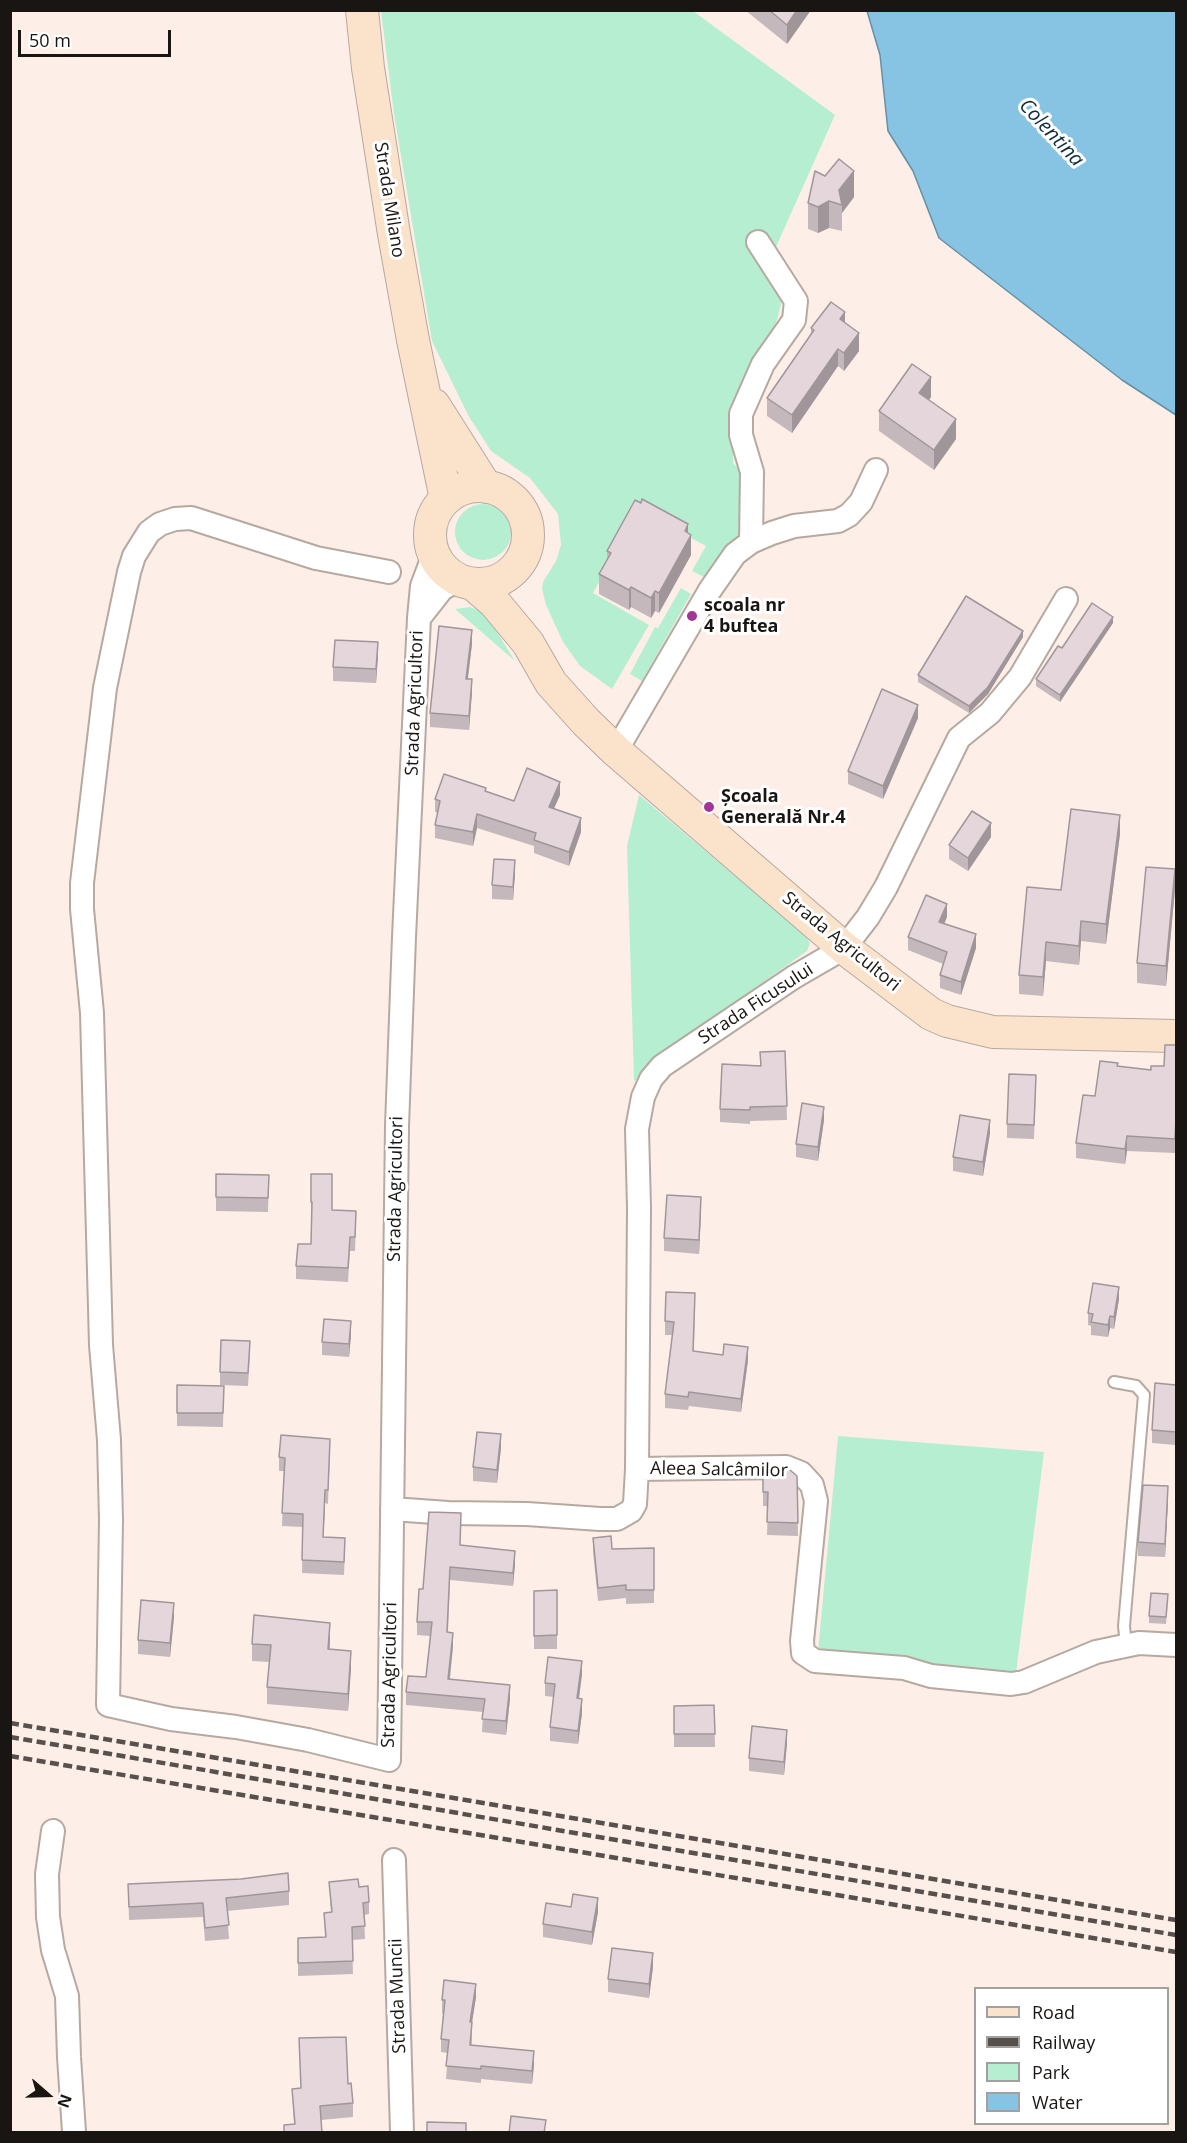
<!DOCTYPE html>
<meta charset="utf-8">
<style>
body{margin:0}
#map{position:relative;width:1187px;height:2143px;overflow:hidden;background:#fdefe7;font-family:"Open Sans",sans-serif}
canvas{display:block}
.frame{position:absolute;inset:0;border:12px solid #191512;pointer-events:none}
.legend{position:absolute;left:974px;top:1987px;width:195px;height:138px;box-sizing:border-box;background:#fff;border:2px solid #a3a1a0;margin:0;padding:8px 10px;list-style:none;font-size:18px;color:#191512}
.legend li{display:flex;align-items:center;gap:12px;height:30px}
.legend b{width:30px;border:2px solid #a3a1a0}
.north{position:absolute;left:18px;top:2065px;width:60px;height:60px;-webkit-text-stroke:4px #fff;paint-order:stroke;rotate:110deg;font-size:16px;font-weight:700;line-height:24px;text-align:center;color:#191512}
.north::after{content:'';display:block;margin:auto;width:21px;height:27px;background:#191512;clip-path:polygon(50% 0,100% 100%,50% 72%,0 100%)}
.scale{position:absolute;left:18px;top:30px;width:153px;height:27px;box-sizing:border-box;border:3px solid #191512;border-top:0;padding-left:8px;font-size:18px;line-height:21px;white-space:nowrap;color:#191512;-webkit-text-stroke:4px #fff;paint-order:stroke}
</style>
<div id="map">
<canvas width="1187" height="2143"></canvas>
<div class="frame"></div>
<ul class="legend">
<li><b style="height:8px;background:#fbe2cb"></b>Road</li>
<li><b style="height:8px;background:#57504c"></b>Railway</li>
<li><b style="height:16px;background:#b6eed1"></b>Park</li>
<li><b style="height:16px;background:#87c4e3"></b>Water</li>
</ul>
<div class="north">N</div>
<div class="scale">50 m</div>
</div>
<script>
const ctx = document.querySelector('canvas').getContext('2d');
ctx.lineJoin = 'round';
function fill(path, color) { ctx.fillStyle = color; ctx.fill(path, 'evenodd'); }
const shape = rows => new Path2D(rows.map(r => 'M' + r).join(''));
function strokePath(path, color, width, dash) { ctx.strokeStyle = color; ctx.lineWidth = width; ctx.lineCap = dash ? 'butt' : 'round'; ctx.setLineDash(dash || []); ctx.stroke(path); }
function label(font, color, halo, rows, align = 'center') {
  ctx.font = font + ' "Open Sans",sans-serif'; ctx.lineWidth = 6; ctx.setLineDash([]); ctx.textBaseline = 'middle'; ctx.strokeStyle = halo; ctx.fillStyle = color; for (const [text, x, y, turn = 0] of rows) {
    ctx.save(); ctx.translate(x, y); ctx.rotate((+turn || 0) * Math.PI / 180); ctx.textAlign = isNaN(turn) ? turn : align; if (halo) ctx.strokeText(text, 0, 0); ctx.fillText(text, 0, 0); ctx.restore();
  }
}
const green = shape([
 [381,11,693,11,835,115,776,247,761,257,783,296,777,320,733,423,733,463,738,468,743,488,743,534,706,578,692,571,706,546,645,513,635,518,593,593,649,625,612,689,580,666,563,642,546,605,542,589,543,582,556,561,561,545,558,514,530,478,491,451,468,415,432,341,394,114],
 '455 532a28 28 0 1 1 56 0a28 28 0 1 1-56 0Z',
 [681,588,691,594,642,681,630,674,655,627,658,628],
 [470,607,478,610,490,621,515,661,455,609],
 [639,795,805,935,810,943,807,951,678,1042,643,1076,634,1081,627,846],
 [838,1436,1044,1452,1016,1673,818,1652]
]);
const water = shape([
 [867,11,1176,11,1176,415,1122,380,939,238,913,171,888,131,880,55,867,11]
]);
const lane = shape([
 [1114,1382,1136,1386,1144,1395,1124,1626,1126,1646]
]);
const street = shape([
 [751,542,752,472,741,435,741,414,763,364,794,320,796,301,758,242],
 [389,572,316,558,191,518,175,519,160,524,149,532,134,556,129,572,105,688,82,883,82,909,92,1013,101,1345,109,1440,111,1520,108,1705,171,1719,236,1727,308,1740,389,1760,397,1126,404,937,419,618,422,586,434,554],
 [420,617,442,589,458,580],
 [616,751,710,590,735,554,751,542,772,533,794,526,838,521,849,515,861,502,876,470],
 [637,1469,786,1467,801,1473,812,1485,816,1501,802,1641,803,1653,815,1661,904,1668,931,1676,1011,1684,1024,1682,1096,1652,1139,1643,1176,1645],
 [392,1509,448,1513,527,1514,600,1519,617,1519,631,1511,635,1504,637,1469,639,1208,637,1129,643,1097,651,1079,662,1066,794,977,844,948,868,917,886,887,959,738,990,713,1020,677,1066,599],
 [53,1831,47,1874,48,1917,53,1950,67,1996,69,2057,74,2132],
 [394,1860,402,2132]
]);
const secondary = shape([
 [362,10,368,68,394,234,413,340,446,499],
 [434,405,486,487],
 '430 535a49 49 0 1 1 98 0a49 49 0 1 1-98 0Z',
 [473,584,494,602,528,643,551,683,586,722,616,751,844,948,931,1014,947,1021,993,1032,1176,1036]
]);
const rail = shape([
 [10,1723,1176,1920],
 [10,1737,1176,1935],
 [10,1756,1176,1952]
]);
const wall = shape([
 [745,10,811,10,787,44],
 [854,197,842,213,842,231,829,228,818,233,808,229,808,203],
 [845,323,859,351,844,371,838,366,792,433,767,416,767,398,811,334,811,328],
 [931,397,929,400,956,439,934,470,879,431,879,411],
 [688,533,691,555,659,613,655,611,651,618,631,607,629,610,599,594,599,574,607,559,607,551],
 [1113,623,1060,702,1036,686,1036,679,1062,648],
 [1023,637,988,694,969,713,918,682,918,675],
 [472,644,468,679,472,692,469,730,430,727,430,713],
 [378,655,376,683,333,681,333,667],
 [918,718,883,799,848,784,848,771],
 [486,792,514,801,560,795,554,808,581,832,569,866,534,853,534,846,477,828,473,846,435,838,435,825,438,813,435,812,435,799],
 [1120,834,1106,944,1081,941,1079,965,1046,961,1043,996,1019,994,1019,975,1061,890],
 [991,837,968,871,949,859,949,845],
 [515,874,513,900,492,899,492,885],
 [1175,889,1166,986,1137,983,1137,963],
 [947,917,944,924,976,948,961,995,940,988,940,975,943,964,908,950,908,937],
 [1176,1045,1175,1153,1127,1151,1125,1164,1076,1158,1076,1143,1095,1096,1118,1066,1151,1070,1164,1066],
 [785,1051,787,1120,750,1121,750,1124,720,1122,720,1109,760,1066],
 [1036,1088,1034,1139,1007,1138,1007,1124],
 [824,1120,818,1161,796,1157,796,1144],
 [990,1133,983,1176,953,1171,953,1157],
 [216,1174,269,1175,268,1212,216,1211],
 [311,1174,332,1210,356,1224,355,1251,350,1251,348,1282,296,1279,296,1266,311,1244,312,1215,311,1215],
 [701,1210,699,1254,664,1251,664,1238],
 [1119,1299,1114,1329,1110,1328,1108,1337,1091,1335,1091,1326,1088,1325,1088,1313],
 [695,1306,694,1351,748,1360,741,1412,689,1406,688,1410,665,1408,665,1394,672,1335,665,1335,665,1321],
 [351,1335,349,1357,322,1355,322,1342],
 [250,1354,248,1386,220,1385,220,1372],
 [177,1385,224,1386,223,1427,177,1426],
 [1176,1385,1176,1445,1152,1443,1152,1430],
 [501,1448,497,1483,473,1481,473,1467],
 [330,1452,328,1504,325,1503,323,1537,345,1551,344,1575,302,1573,303,1527,282,1526,284,1471,279,1471,279,1457],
 [763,1470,797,1476,798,1536,767,1535,768,1506,763,1506],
 [1168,1500,1165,1557,1138,1556,1138,1542],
 [461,1527,460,1545,515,1564,513,1586,450,1580,448,1632,453,1646,450,1679,510,1699,506,1735,482,1732,483,1712,406,1705,406,1692,426,1677,430,1636,417,1635,417,1622,423,1589],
 [593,1538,612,1549,654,1548,654,1603,626,1604,626,1598,598,1601,593,1552],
 [557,1590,557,1649,534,1649,534,1591],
 [1168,1601,1166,1624,1149,1623,1149,1616],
 [174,1617,170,1657,138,1654,138,1640],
 [330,1640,330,1649,351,1668,348,1711,267,1704,267,1687,269,1662,252,1661,252,1644],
 [582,1674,579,1699,582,1713,578,1744,550,1741,550,1727,554,1697,545,1696,545,1683],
 [714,1705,715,1747,674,1747,674,1706],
 [787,1743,784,1775,749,1771,749,1758],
 [329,1882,359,1887,369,1902,369,1914,364,1915,365,1939,352,1940,353,1974,298,1976,298,1938,325,1937,324,1913,331,1912],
 [128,1884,289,1891,289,1905,227,1911,229,1939,205,1941,203,1917,129,1920],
 [598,1912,592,1945,543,1937,543,1924],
 [653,1967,649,1998,608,1992,608,1979],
 [476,1997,472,2022,472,2046,534,2065,532,2084,481,2079,481,2083,446,2079,448,2053,441,2052,441,2039,443,2014,442,2013,442,2000],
 [348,2084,353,2103,353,2117,321,2120,322,2133,284,2133,284,2125,294,2124,292,2089]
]);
const shadedWall = shape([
 [797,10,811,10,787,44,787,25],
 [854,171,854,197,842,213,842,205,839,190],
 [829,201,829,228,818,233,818,207],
 [845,312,845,330,840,319],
 [859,333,859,351,844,371,844,353],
 [838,349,838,366,792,433,792,415],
 [931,377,931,397,919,413,919,393],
 [956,419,956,439,934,470,934,450],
 [688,524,688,539,691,535,691,555,659,613,659,593],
 [631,587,631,607,629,610,629,590],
 [655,591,655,611,651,618,651,598],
 [1113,617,1113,623,1060,702,1060,695],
 [472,630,472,644,466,692,466,679],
 [1023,631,1023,637,988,694,969,713,969,706],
 [378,642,378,655,376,683,376,669],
 [472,679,472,692,469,730,469,716],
 [918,705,918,718,883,799,883,786],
 [560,782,560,795,549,820,549,807],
 [477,814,477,828,473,846,473,832],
 [1120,815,1120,834,1106,944,1106,924],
 [581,818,581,832,569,866,569,852],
 [991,823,991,837,968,871,968,858],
 [515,860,515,874,513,900,513,887],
 [1175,869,1175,889,1166,986,1166,966],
 [947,904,947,917,939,936,939,922],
 [1081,921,1081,941,1079,965,1079,946],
 [976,934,976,948,961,995,961,982],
 [1046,942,1046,961,1043,996,1043,977],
 [824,1107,824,1120,818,1161,818,1147],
 [1176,1117,1176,1132,1175,1153,1175,1139],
 [990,1120,990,1133,983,1176,983,1162],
 [1127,1136,1127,1151,1125,1164,1125,1149],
 [701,1197,701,1210,699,1254,699,1240],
 [1119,1287,1119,1299,1114,1329,1114,1317],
 [1110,1316,1110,1328,1108,1337,1108,1325],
 [351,1321,351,1335,349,1357,349,1344],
 [748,1347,748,1360,741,1412,741,1399],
 [501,1434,501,1448,497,1483,497,1470],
 [1168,1486,1168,1500,1165,1557,1165,1544],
 [325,1490,325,1503,323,1550,323,1537],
 [515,1551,515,1564,513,1586,513,1573],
 [174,1603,174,1617,170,1657,170,1643],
 [330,1623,330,1640,328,1666,328,1649],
 [453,1633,453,1646,448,1693,448,1679],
 [351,1651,351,1668,348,1711,348,1694],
 [582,1661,582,1674,577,1712,577,1698],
 [510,1685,510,1699,506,1735,506,1721],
 [582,1699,582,1713,578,1744,578,1731],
 [787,1730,787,1743,784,1775,784,1762],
 [598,1898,598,1912,592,1945,592,1932],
 [653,1953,653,1967,649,1998,649,1984],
 [476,1984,476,1997,470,2035,470,2022],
 [534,2051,534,2065,532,2084,532,2071]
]);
const building = shape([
 [769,10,797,10,787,25,769,10],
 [839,159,854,171,839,190,842,205,829,201,818,207,808,203,815,171,825,176,839,159],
 [831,302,845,312,840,319,859,333,844,353,838,349,792,415,767,398,814,330,811,328,831,302],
 [912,364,931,377,919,393,956,419,934,450,879,411,912,364],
 [642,499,688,524,685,531,691,535,659,593,655,591,651,598,631,587,629,590,599,574,611,553,607,551,635,500,641,503,642,499],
 [966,596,1023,631,988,687,969,706,918,675,966,596],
 [1092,603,1113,617,1060,695,1036,679,1058,646,1062,648,1092,603],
 [439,626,472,630,466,679,472,679,469,716,430,713,439,626],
 [335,640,378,642,376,669,333,667,335,640],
 [882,689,918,705,883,786,848,771,882,689],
 [527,768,560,782,549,807,581,818,569,852,534,840,536,833,477,814,473,832,435,825,440,801,435,799,444,774,486,788,485,791,514,801,527,768],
 [1071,809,1120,815,1106,924,1081,921,1079,946,1046,942,1043,977,1019,975,1027,887,1061,890,1071,809],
 [972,811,991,823,968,858,949,845,972,811],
 [494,859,515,860,513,887,492,885,494,859],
 [1146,867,1175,869,1166,966,1137,963,1146,867],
 [926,895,947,904,939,922,976,934,961,982,940,975,947,952,908,937,926,895],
 [1165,1045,1176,1045,1176,1117,1175,1139,1127,1136,1125,1149,1076,1143,1083,1095,1095,1096,1100,1061,1118,1063,1117,1066,1151,1070,1151,1066,1164,1066,1165,1045],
 [785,1051,787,1106,750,1107,750,1110,720,1109,722,1064,761,1066,760,1052,785,1051],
 [1009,1074,1036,1075,1034,1125,1007,1124,1009,1074],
 [802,1103,824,1107,818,1147,796,1144,802,1103],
 [960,1115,990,1120,983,1162,953,1157,960,1115],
 [216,1174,269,1175,268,1198,216,1197,216,1174],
 [311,1174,332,1174,332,1210,356,1211,355,1237,350,1237,348,1268,296,1266,298,1244,311,1244,312,1202,311,1202,311,1174],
 [667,1195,701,1197,699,1240,664,1238,667,1195],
 [1093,1283,1119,1287,1114,1317,1110,1316,1108,1325,1091,1322,1093,1314,1088,1313,1093,1283],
 [666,1292,695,1293,693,1351,723,1355,724,1344,748,1347,741,1399,689,1392,688,1397,665,1394,674,1322,665,1321,666,1292],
 [324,1319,351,1321,349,1344,322,1342,324,1319],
 [221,1340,250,1341,248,1373,220,1372,221,1340],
 [1155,1383,1176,1385,1176,1432,1152,1430,1155,1383],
 [177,1385,224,1386,223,1413,177,1413,177,1385],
 [477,1432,501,1434,497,1470,473,1467,477,1432],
 [281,1435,330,1439,328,1490,325,1490,323,1537,345,1538,344,1562,302,1560,303,1514,282,1513,285,1458,279,1457,281,1435],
 [763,1470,790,1470,797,1476,798,1523,767,1522,768,1492,763,1492,763,1470],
 [1143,1485,1168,1486,1165,1544,1138,1542,1143,1485],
 [429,1512,461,1513,460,1545,515,1551,513,1573,450,1567,447,1632,453,1633,448,1679,510,1685,506,1721,482,1719,485,1699,406,1692,408,1676,426,1677,432,1622,417,1622,419,1589,423,1589,429,1512],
 [611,1536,612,1549,654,1548,654,1590,626,1590,626,1585,598,1588,593,1538,611,1536],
 [557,1590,557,1635,534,1636,534,1591,557,1590],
 [1151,1593,1168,1594,1166,1617,1149,1616,1151,1593],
 [141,1600,174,1603,170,1643,138,1640,141,1600],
 [254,1615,330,1623,328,1649,351,1651,348,1694,267,1687,271,1645,252,1644,254,1615],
 [548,1657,582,1661,577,1698,582,1699,578,1731,550,1727,555,1684,545,1683,548,1657],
 [714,1705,715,1734,674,1734,674,1706,714,1705],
 [752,1726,787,1730,784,1762,749,1758,752,1726],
 [288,1873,289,1891,226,1898,229,1925,205,1928,203,1903,129,1907,128,1884,241,1879,288,1873],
 [358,1879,359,1887,368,1886,369,1902,363,1903,365,1926,352,1927,353,1961,298,1963,298,1938,326,1937,324,1913,332,1912,329,1882,358,1879],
 [573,1894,598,1898,592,1932,543,1924,546,1903,571,1907,573,1894],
 [612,1948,653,1953,649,1984,608,1979,612,1948],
 [444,1980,476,1984,470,2022,472,2022,470,2045,534,2051,532,2071,481,2066,481,2069,446,2066,449,2040,441,2039,445,2000,442,2000,444,1980],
 [346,2037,348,2084,351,2083,353,2103,320,2106,322,2133,284,2133,284,2125,295,2124,292,2089,301,2088,299,2038,346,2037],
 [511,2116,546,2120,544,2133,509,2133,511,2116],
 [427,2122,466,2123,466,2133,427,2133,427,2122]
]);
const markers = [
 [692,616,6,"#a13697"],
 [709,807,6,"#a13697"]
];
const streetNames = [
 ["Strada Milano",389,200,81],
 ["Strada Agricultori",415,703,-88],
 ["Strada Agricultori",841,942,39],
 ["Strada Ficusului",756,1004,-33],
 ["Strada Agricultori",396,1189,-89],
 ["Aleea Salcâmilor",719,1470,1],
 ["Strada Agricultori",390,1675,-89],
 ["Strada Muncii",398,1996,-92]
];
const poiNames = [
 ["scoala nr",704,606],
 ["4 buftea",704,627],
 ["Școala",721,797],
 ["Generală Nr.4",721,818]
];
const waterNames = [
 ["Colentina",1051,133,47]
];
fill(green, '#b6eed1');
fill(water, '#87c4e3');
strokePath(water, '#6690a4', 1.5);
strokePath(lane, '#b5a9a0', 14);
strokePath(street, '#b5a9a0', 26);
strokePath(secondary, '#b5a9a0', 34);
strokePath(lane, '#fff', 10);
strokePath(street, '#fff', 22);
strokePath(secondary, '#fbe2cb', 32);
strokePath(rail, '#57504c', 4.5, [9, 4.5]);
fill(wall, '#c5b8bc');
fill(shadedWall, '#a09699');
fill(building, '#e5d6db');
strokePath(building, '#a09699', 1.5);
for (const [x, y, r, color] of markers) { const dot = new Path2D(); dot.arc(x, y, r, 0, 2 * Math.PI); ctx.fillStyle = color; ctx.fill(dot); strokePath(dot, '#fff', 2); }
label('18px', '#191512', '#fff', streetNames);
label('bold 18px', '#191512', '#fff', poiNames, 'left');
label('italic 20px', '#102d3b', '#fff', waterNames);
</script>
